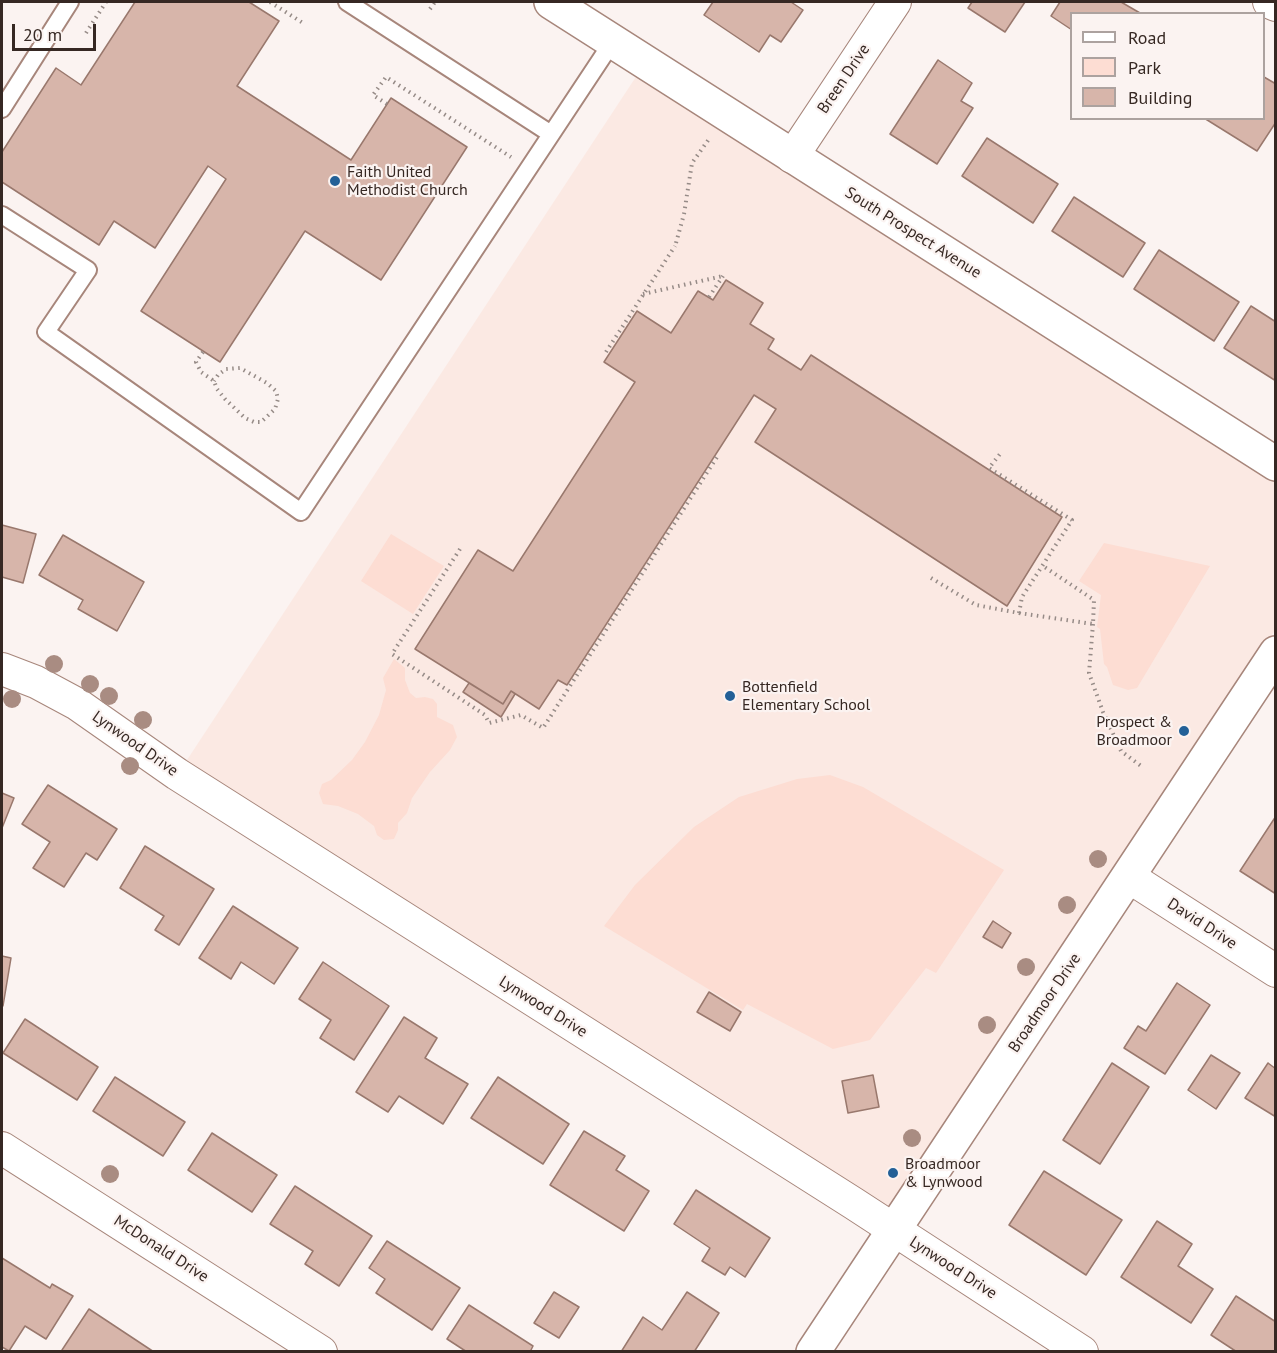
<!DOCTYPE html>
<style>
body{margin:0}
#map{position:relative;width:1277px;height:1353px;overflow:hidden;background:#fbf3f1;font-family:"PT Sans",sans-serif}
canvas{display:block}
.frame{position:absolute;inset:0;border:3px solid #362823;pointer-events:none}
.legend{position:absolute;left:1070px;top:12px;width:195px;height:108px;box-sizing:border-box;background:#fbf3f1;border:2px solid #aca29f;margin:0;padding:8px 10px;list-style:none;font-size:18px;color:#362823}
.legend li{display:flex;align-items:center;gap:12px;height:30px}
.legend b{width:30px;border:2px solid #aca29f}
.scale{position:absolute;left:12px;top:24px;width:84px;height:27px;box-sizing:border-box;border:3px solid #362823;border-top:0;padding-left:8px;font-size:18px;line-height:21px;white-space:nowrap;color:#362823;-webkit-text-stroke:4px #fbf3f1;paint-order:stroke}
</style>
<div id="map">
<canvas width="1277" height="1353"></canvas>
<div class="frame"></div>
<ul class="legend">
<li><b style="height:8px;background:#fff"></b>Road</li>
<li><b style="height:16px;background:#fdddd3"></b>Park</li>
<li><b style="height:16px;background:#d7b5aa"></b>Building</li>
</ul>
<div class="scale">20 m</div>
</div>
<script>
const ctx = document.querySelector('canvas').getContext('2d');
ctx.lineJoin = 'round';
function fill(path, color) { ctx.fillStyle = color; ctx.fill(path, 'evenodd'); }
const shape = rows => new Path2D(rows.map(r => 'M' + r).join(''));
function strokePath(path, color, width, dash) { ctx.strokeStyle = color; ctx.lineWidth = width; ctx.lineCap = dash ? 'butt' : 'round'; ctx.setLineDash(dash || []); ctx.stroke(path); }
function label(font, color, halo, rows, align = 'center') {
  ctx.font = font + ' "PT Sans",sans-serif'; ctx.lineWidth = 4.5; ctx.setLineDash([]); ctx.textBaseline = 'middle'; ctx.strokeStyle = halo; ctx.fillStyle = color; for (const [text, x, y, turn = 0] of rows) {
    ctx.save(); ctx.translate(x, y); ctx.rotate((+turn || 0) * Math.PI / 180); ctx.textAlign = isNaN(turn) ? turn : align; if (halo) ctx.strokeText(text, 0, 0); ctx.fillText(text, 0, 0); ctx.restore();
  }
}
const built = shape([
 [647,60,1275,472,1275,630,890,1210,185,763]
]);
const green = shape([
 [391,534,444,566,413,614,361,581],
 [1104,543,1210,566,1137,688,1128,690,1113,685,1107,667,1104,664,1100,629,1097,627,1101,595,1079,581],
 [394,659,405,668,405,680,410,693,416,698,425,697,433,699,437,704,437,717,453,725,457,737,450,750,430,772,412,798,407,813,398,823,398,830,394,839,384,840,377,835,374,826,358,814,338,806,323,804,319,793,322,784,331,780,352,760,365,742,379,715,386,690,383,678],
 [830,775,863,787,1004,870,936,973,926,968,870,1040,833,1049,747,1004,743,1010,604,926,635,885,694,827,739,797,797,779]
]);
const building = shape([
 [135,2,249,2,279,21,237,86,351,160,391,98,467,147,381,280,305,231,220,362,141,311,226,179,208,166,155,248,114,221,99,245,2,182,2,152,56,68,81,85,135,2],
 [713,2,791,2,803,10,781,42,770,35,759,52,704,15,713,2],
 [972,2,1025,2,1005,32,968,8,972,2],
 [1060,2,1121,2,1140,13,1072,14,1072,30,1051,16,1060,2],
 [938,60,972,83,961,101,973,108,937,164,890,134,938,60],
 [1264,77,1276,84,1276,122,1257,151,1204,118,1264,118,1264,77],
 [987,138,1058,184,1033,223,962,176,987,138],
 [1074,197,1145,243,1123,277,1052,231,1074,197],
 [1159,250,1239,302,1214,341,1134,289,1159,250],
 [726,280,763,303,750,324,774,339,768,349,801,370,811,355,1062,517,1007,606,755,442,776,409,754,395,567,685,558,680,539,709,511,691,503,704,415,649,478,550,513,571,635,382,604,362,637,311,671,333,698,291,713,300,726,280],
 [1251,306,1276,322,1276,381,1224,348,1251,306],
 [2,525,36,534,23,583,2,577,2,525],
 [63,535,144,582,117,631,78,609,83,600,39,575,63,535],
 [469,683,503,704,511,691,515,694,501,717,463,692,469,683],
 [48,785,117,829,97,860,86,853,64,887,33,868,50,842,22,824,48,785],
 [2,793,14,798,2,828,2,793],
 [1276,816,1276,894,1240,871,1276,816],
 [145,846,214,889,179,945,155,930,164,916,120,888,145,846],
 [233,906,298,948,274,984,241,962,231,979,199,958,233,906],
 [993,921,1011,933,1002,948,983,937,993,921],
 [2,956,11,958,3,1006,2,1006,2,956],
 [323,962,389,1006,354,1060,320,1038,331,1020,299,999,323,962],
 [1177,983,1210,1005,1165,1074,1124,1048,1138,1026,1146,1031,1177,983],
 [709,992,741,1012,730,1031,697,1012,709,992],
 [404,1017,437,1038,425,1058,468,1084,443,1124,399,1096,388,1112,356,1092,404,1017],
 [25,1019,98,1067,77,1100,3,1053,25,1019],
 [1211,1055,1240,1073,1216,1109,1188,1090,1211,1055],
 [1112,1063,1149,1087,1100,1164,1063,1140,1112,1063],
 [1268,1063,1276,1069,1276,1117,1245,1098,1268,1063],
 [873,1075,879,1107,848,1113,842,1081,873,1075],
 [115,1077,185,1122,163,1156,93,1111,115,1077],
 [498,1077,569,1124,543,1164,471,1118,498,1077],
 [584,1131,625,1156,616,1170,649,1191,624,1231,550,1185,584,1131],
 [212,1133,277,1175,252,1212,188,1170,212,1133],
 [1044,1171,1122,1220,1086,1275,1009,1225,1044,1171],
 [295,1186,372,1236,339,1286,305,1264,313,1251,270,1224,295,1186],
 [696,1190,770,1238,745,1277,730,1267,725,1275,702,1261,710,1248,674,1224,696,1190],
 [1157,1221,1192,1244,1178,1266,1213,1289,1191,1323,1121,1277,1157,1221],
 [387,1241,460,1288,432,1330,376,1293,385,1279,369,1268,387,1241],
 [2,1258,50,1288,52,1284,73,1296,46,1339,25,1326,9,1351,2,1347,2,1258],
 [554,1292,579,1307,559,1338,534,1323,554,1292],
 [687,1292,719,1313,694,1352,621,1352,643,1317,662,1330,687,1292],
 [1236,1296,1276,1322,1276,1352,1237,1352,1211,1335,1236,1296],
 [469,1305,533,1346,530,1352,467,1352,447,1339,469,1305],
 [89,1309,154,1352,63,1352,62,1350,89,1309]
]);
const path = shape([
 [270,2,303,23],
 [430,9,435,2],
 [86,33,106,2],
 [387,104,373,95,386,77,511,157],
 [676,243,684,214,692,163,709,139],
 [643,294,723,276],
 [709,297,723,276],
 [203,352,196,362,201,372,214,381,217,389,225,399,245,418,254,422,261,422,275,409,278,399,276,391,267,383,240,368,226,369,218,375,214,381],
 [606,352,675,246],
 [460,549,392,654,485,715,489,723,521,715,543,728,717,457],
 [931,578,976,605,1019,613,1022,597,1072,520,989,468,1000,454],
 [1019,613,1093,624,1094,600,1043,566],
 [1093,624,1089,673,1103,712,1121,751,1141,766]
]);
const service = shape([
 [347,2,551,134],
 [2,109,70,2],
 [2,215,88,270,46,332,301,512,613,41]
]);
const minor = shape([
 [1269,2,1276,5],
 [792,157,895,2],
 [2,669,36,682,77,704,177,774,853,1203,1082,1352],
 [1129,877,1276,971],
 [2,1148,321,1352]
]);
const tertiary = shape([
 [813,1352,1276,653]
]);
const secondary = shape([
 [551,2,1276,464]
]);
const trees = [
 [54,664],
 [90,684],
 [109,696],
 [12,699],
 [143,720],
 [130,766],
 [1098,859],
 [1067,905],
 [1026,967],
 [987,1025],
 [912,1138],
 [110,1174]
];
const markers = [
 [335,181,6,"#236097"],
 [730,696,6,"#236097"],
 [1184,731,6,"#236097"],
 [893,1173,6,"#236097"]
];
const streetNames = [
 ["Breen Drive",844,79,-56],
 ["South Prospect Avenue",913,233,32],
 ["Lynwood Drive",135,744,35],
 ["David Drive",1202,924,33],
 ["Broadmoor Drive",1045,1003,-56],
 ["Lynwood Drive",543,1007,32],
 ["McDonald Drive",161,1249,33],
 ["Lynwood Drive",953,1268,33]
];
const poiNames = [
 ["Faith United",347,172],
 ["Methodist Church",347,190],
 ["Bottenfield",742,687],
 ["Elementary School",742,705],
 ["Prospect &",1172,722,"right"],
 ["Broadmoor",1172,740,"right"],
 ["Broadmoor",905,1164],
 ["& Lynwood",905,1182]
];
fill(built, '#fbe9e3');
fill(green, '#fdddd3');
fill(building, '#d7b5aa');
strokePath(building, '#99786d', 1.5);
strokePath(service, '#a7867b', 20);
strokePath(minor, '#a7867b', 34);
strokePath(tertiary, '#a7867b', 36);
strokePath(secondary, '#a7867b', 36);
strokePath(path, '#968b87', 4, [1.5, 4.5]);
strokePath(service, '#fff', 16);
strokePath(minor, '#fff', 32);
strokePath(tertiary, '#fff', 33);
strokePath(secondary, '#fff', 33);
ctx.fillStyle = '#a98c82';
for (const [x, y] of trees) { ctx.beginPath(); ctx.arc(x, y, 9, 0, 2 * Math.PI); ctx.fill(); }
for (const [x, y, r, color] of markers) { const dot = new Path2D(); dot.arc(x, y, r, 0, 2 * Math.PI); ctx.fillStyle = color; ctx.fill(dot); strokePath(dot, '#fbf3f1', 2); }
label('16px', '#362823', '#fbf3f1', streetNames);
label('16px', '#362823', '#fbf3f1', poiNames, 'left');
</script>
